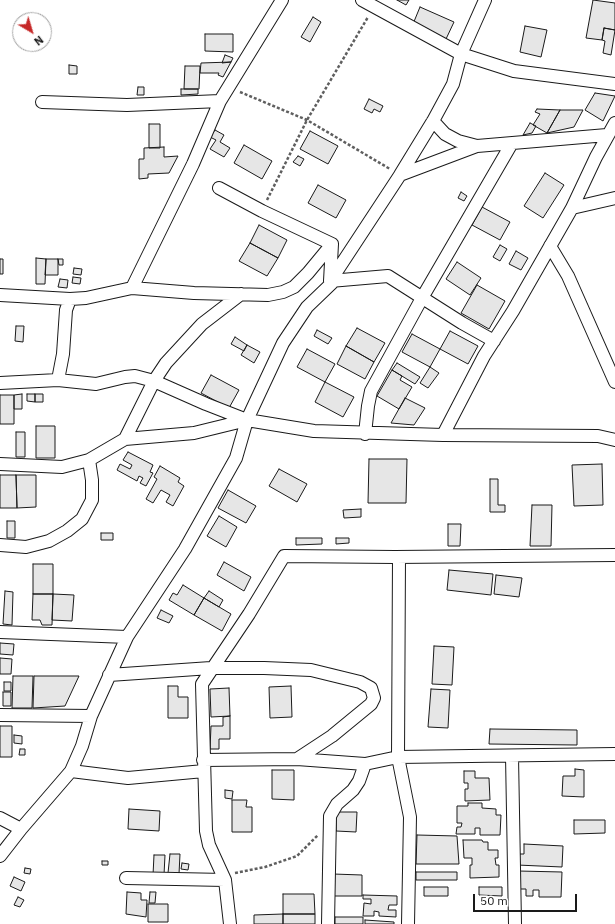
<!DOCTYPE html>
<style>
body{margin:0}
#map{position:relative;width:615px;height:924px;overflow:hidden;background:#fff;font-family:"IBM Plex Sans",sans-serif}
canvas{display:block}
.north{position:absolute;left:12px;top:12px;width:40px;height:40px;box-sizing:border-box;background:#fff;border:1px solid #a3a3a3;border-radius:50%;rotate:142deg;font-size:11px;font-weight:700;line-height:16px;text-align:center;color:#1a1a1a}
.north::after{content:'';display:block;margin:auto;width:14px;height:18px;background:#c62828;clip-path:polygon(50% 0,100% 100%,50% 72%,0 100%)}
.scale{position:absolute;left:473px;top:894px;width:104px;height:18px;box-sizing:border-box;border:2px solid #1a1a1a;border-top:0;padding-left:5px;font-size:12px;line-height:14px;white-space:nowrap;color:#1a1a1a;-webkit-text-stroke:3px #fff;paint-order:stroke}
</style>
<div id="map">
<canvas width="615" height="924"></canvas>
<div class="north">N</div>
<div class="scale">50 m</div>
</div>
<script>
const ctx = document.querySelector('canvas').getContext('2d');
ctx.lineJoin = 'round';
function fill(path, color) { ctx.fillStyle = color; ctx.fill(path, 'evenodd'); }
const shape = rows => new Path2D(rows.map(r => 'M' + r).join(''));
function strokePath(path, color, width, dash) { ctx.strokeStyle = color; ctx.lineWidth = width; ctx.lineCap = dash ? 'butt' : 'round'; ctx.setLineDash(dash || []); ctx.stroke(path); }
const building = shape([
 [397,0,409,0,406,5,397,0],
 [593,0,615,3,615,30,604,28,602,40,586,38,593,0],
 [420,7,454,22,446,39,413,24,420,7],
 [313,17,321,22,310,42,301,37,313,17],
 [525,26,547,30,541,57,520,52,525,26],
 [604,28,615,30,611,55,603,53,605,41,602,40,604,28],
 [205,34,233,34,233,52,205,51,205,34],
 [225,55,233,58,231,62,222,63,225,55],
 [231,62,223,77,218,75,219,73,200,73,201,63,231,62],
 [69,65,77,66,77,74,69,74,69,65],
 [185,66,200,66,199,89,184,89,185,66],
 [138,87,144,87,144,95,137,95,138,87],
 [181,89,198,89,198,94,181,95,181,89],
 [595,93,615,96,603,121,585,110,595,93],
 [369,99,383,106,380,112,374,109,372,113,364,109,369,99],
 [537,109,560,110,547,133,533,125,540,114,535,112,537,109],
 [560,110,583,110,574,127,547,133,560,110],
 [530,123,536,126,532,133,523,135,530,123],
 [149,124,160,124,160,148,149,148,149,124],
 [215,130,224,135,220,142,230,148,224,157,210,149,216,140,210,137,215,130],
 [310,131,338,146,328,164,300,149,310,131],
 [244,145,272,161,262,179,234,163,244,145],
 [164,147,164,157,178,156,169,173,148,174,148,178,139,179,139,159,144,159,144,148,164,147],
 [298,156,304,159,300,166,293,162,298,156],
 [545,173,564,185,543,218,524,206,545,173],
 [318,185,346,200,336,218,308,203,318,185],
 [461,192,467,196,464,201,458,198,461,192],
 [482,207,510,222,500,240,472,225,482,207],
 [259,225,287,240,278,258,250,243,259,225],
 [250,243,278,258,267,276,239,261,250,243],
 [500,245,507,249,500,261,493,257,500,245],
 [516,251,528,258,521,270,509,264,516,251],
 [36,258,46,259,45,284,36,284,36,258],
 [0,259,3,259,3,274,0,274,0,259],
 [46,259,58,259,58,275,45,275,46,259],
 [58,259,63,259,63,265,59,265,58,259],
 [457,262,481,278,470,295,446,279,457,262],
 [74,268,82,269,81,275,73,274,74,268],
 [73,277,81,278,80,284,72,283,73,277],
 [60,279,68,280,67,288,58,287,60,279],
 [477,285,505,301,489,329,461,313,477,285],
 [16,326,24,326,23,342,15,341,16,326],
 [357,328,385,343,374,362,346,346,357,328],
 [317,330,332,338,328,344,314,336,317,330],
 [450,331,478,346,468,364,440,349,450,331],
 [412,334,440,349,430,367,402,352,412,334],
 [235,337,247,345,244,351,231,344,235,337],
 [247,345,260,352,254,363,241,355,247,345],
 [346,346,374,362,365,379,337,364,346,346],
 [307,349,335,364,325,382,297,367,307,349],
 [397,363,420,377,415,384,392,370,397,363],
 [430,367,439,373,428,388,420,383,430,367],
 [392,370,402,376,400,380,412,387,399,409,377,396,392,370],
 [211,375,239,390,229,408,201,393,211,375],
 [325,382,354,397,343,417,315,402,325,382],
 [22,394,22,409,14,409,14,395,22,394],
 [27,394,35,394,35,402,27,401,27,394],
 [35,394,43,394,43,402,35,402,35,394],
 [0,395,14,395,14,424,0,424,0,395],
 [405,398,425,408,414,425,391,423,405,398],
 [36,426,55,426,55,458,36,458,36,426],
 [16,432,25,432,25,457,16,457,16,432],
 [128,452,153,465,150,472,153,473,146,486,140,483,143,478,139,476,137,481,117,470,120,464,130,469,132,465,123,460,128,452],
 [369,459,407,459,406,503,368,503,369,459],
 [602,464,603,505,574,506,572,465,602,464],
 [160,466,180,478,178,482,184,486,173,506,166,502,170,495,161,490,153,503,146,499,157,479,154,477,160,466],
 [279,469,307,484,297,502,269,486,279,469],
 [0,475,16,475,17,508,0,508,0,475],
 [16,475,36,475,36,507,17,508,16,475],
 [490,479,498,479,498,505,505,505,505,512,490,512,490,479],
 [228,490,256,506,246,523,218,508,228,490],
 [532,505,552,505,551,546,530,546,532,505],
 [361,509,361,517,344,518,343,510,361,509],
 [219,516,237,527,226,547,207,536,219,516],
 [7,521,15,521,15,538,7,538,7,521],
 [448,524,461,524,460,546,448,546,448,524],
 [101,533,113,533,113,540,101,540,101,533],
 [296,538,322,538,322,544,296,545,296,538],
 [336,538,349,538,349,543,336,544,336,538],
 [224,562,251,577,244,591,217,575,224,562],
 [33,564,53,564,53,594,33,594,33,564],
 [449,570,493,574,491,595,447,590,449,570],
 [496,575,522,578,519,597,494,594,496,575],
 [183,585,204,598,194,615,169,600,173,593,177,595,183,585],
 [5,591,13,592,12,625,3,624,5,591],
 [209,591,223,600,219,607,204,598,209,591],
 [33,594,53,594,52,625,42,625,40,620,32,620,33,594],
 [53,594,74,595,72,621,52,620,53,594],
 [204,598,231,614,222,631,194,615,204,598],
 [161,610,173,616,169,623,157,618,161,610],
 [0,643,14,644,13,655,0,654,0,643],
 [434,646,454,647,452,685,432,684,434,646],
 [0,658,12,659,11,674,0,674,0,658],
 [13,676,33,676,32,708,12,708,13,676],
 [34,676,79,676,65,706,33,708,34,676],
 [4,682,11,682,11,691,4,691,4,682],
 [168,686,178,686,178,697,188,697,188,718,168,718,168,686],
 [291,686,292,717,270,718,269,687,291,686],
 [229,688,230,716,211,717,210,689,229,688],
 [431,689,450,690,448,728,428,727,431,689],
 [3,692,11,692,11,706,3,706,3,692],
 [230,716,230,739,219,739,219,749,210,749,211,726,223,726,223,717,230,716],
 [0,726,12,726,12,757,0,757,0,726],
 [490,729,577,730,577,745,489,744,490,729],
 [14,735,22,736,22,744,14,743,14,735],
 [20,749,25,749,25,755,19,755,20,749],
 [575,769,584,770,584,797,562,796,563,776,575,776,575,769],
 [272,770,294,770,294,800,272,799,272,770],
 [464,771,475,771,475,778,489,778,490,800,465,801,465,789,468,789,468,783,464,783,464,771],
 [225,790,233,791,232,799,225,798,225,790],
 [232,800,247,800,246,807,252,807,252,832,232,832,232,800],
 [468,803,482,803,482,808,496,809,496,815,501,815,500,835,480,835,480,828,475,828,475,834,456,834,457,827,461,827,462,823,457,823,457,806,468,806,468,803],
 [129,809,160,811,159,831,128,829,129,809],
 [336,812,357,812,356,832,336,831,336,812],
 [574,820,605,820,605,833,574,834,574,820],
 [417,835,457,836,459,864,416,864,417,835],
 [463,840,482,840,483,842,488,842,488,850,498,850,498,858,495,858,496,865,499,865,499,877,470,878,470,865,472,865,472,858,464,858,463,840],
 [524,844,563,846,562,867,517,865,518,854,524,854,524,844],
 [170,854,180,854,179,874,168,873,170,854],
 [154,855,165,855,164,875,153,875,154,855],
 [102,861,108,861,108,865,102,865,102,861],
 [182,863,189,864,188,870,181,869,182,863],
 [25,868,31,869,30,874,24,873,25,868],
 [518,871,562,872,561,897,539,897,539,890,533,890,533,896,526,896,526,889,518,889,518,871],
 [416,872,457,872,457,880,416,880,416,872],
 [333,874,362,875,362,896,332,896,333,874],
 [14,877,25,882,21,891,10,886,14,877],
 [424,887,448,887,448,896,424,896,424,887],
 [479,887,502,887,502,896,479,895,479,887],
 [127,892,141,893,141,900,147,900,146,917,126,914,127,892],
 [150,892,156,892,155,903,149,903,150,892],
 [283,894,314,894,315,914,283,914,283,894],
 [363,895,397,896,397,905,389,905,388,910,396,910,396,917,379,916,379,912,374,911,374,916,363,916,364,903,371,904,371,899,363,899,363,895],
 [18,897,24,900,20,907,14,905,18,897],
 [148,904,168,904,168,922,148,922,148,904],
 [283,914,315,914,315,924,283,924,283,914],
 [283,914,283,924,254,924,254,915,283,914],
 [335,917,363,917,363,924,335,924,335,917],
 [365,920,394,922,394,924,365,924,365,920]
]);
const path = shape([
 [240,92,307,120,390,169],
 [267,200,307,120,368,17],
 [235,873,265,867,297,856,318,835]
]);
const minor = shape([
 [362,0,461,54,514,71,615,84],
 [42,102,127,105,220,101],
 [433,121,445,134,458,141,477,146],
 [400,175,477,146,607,135],
 [219,188,262,211,332,244,330,281,332,283,307,307,283,343,247,420],
 [572,208,596,157,615,123],
 [550,246,568,276,615,382],
 [331,280,400,175,433,121,453,84,461,54,485,0],
 [330,281,388,276,462,323,494,341],
 [132,288,193,164,220,101,282,0],
 [0,295,70,299],
 [0,383,58,380,63,354,66,310,70,299,86,298,132,288,194,293,268,295,283,292,294,287,308,273,332,244],
 [365,434,368,406,371,391,422,298,512,143],
 [443,435,484,356,513,311,572,208,615,198],
 [125,439,154,381,166,363,202,324,241,294],
 [0,464,62,467,89,460,125,439,194,433,247,420,314,431,443,435,598,436,615,440],
 [0,545,26,547,49,541,67,531,82,519,92,500,92,480,89,460],
 [399,557,398,757,410,817,408,924],
 [0,632,127,637],
 [109,675,211,668,264,668,311,670,360,682,371,688,374,698,371,704,332,736,297,759],
 [0,715,91,716],
 [512,756,515,924],
 [203,760,297,759,365,764,398,757,615,754],
 [71,771,128,778,204,771],
 [0,818,21,829],
 [0,856,21,829,71,771,82,746,91,716,127,637,185,549,236,458,247,420,206,404,154,381,135,376,125,377,96,384,58,380],
 [126,878,225,880],
 [230,924,225,880,209,845,206,831,202,684,249,614,284,556,395,557,615,555],
 [328,924,330,816,337,804,353,790,359,781,365,764]
]);
fill(building, '#e6e6e6');
strokePath(building, '#1a1a1a', 1);
strokePath(minor, '#1a1a1a', 14);
strokePath(path, '#5f5f5f', 2.5, [3, 2]);
strokePath(minor, '#fff', 12);
</script>
